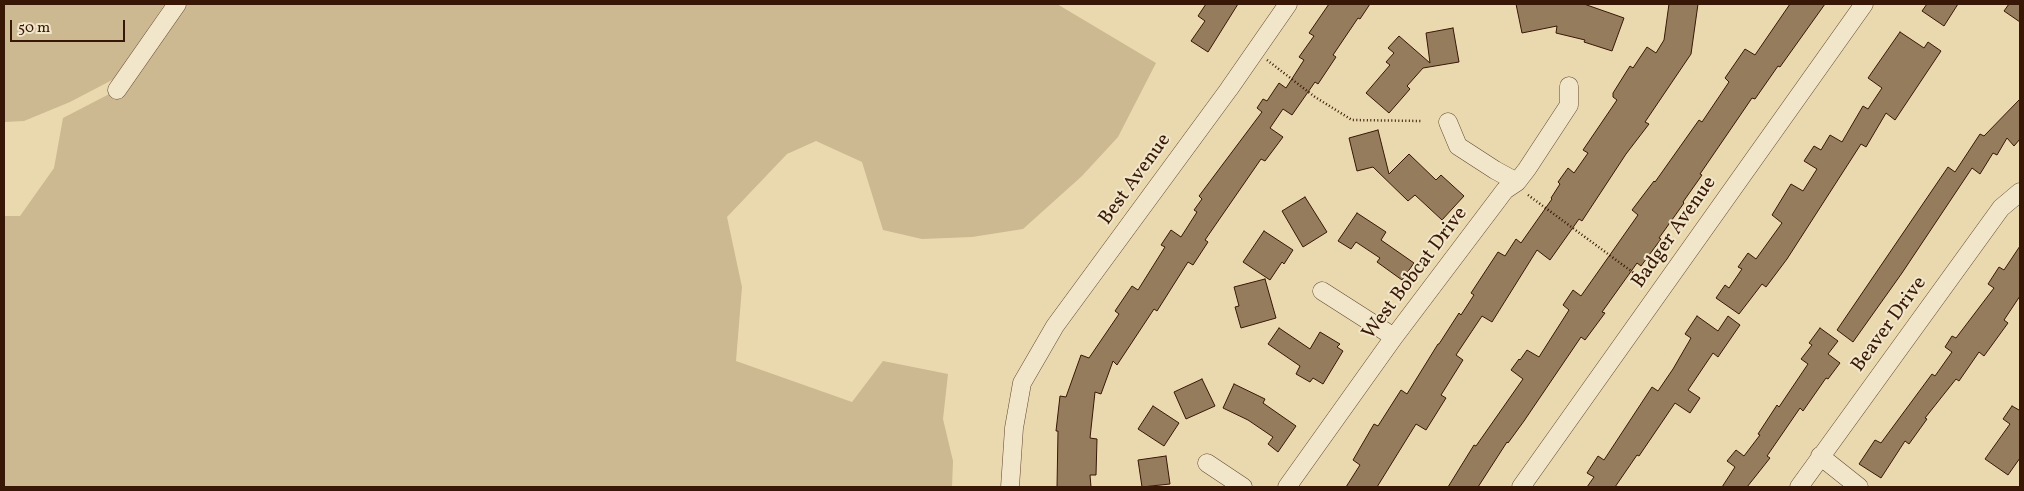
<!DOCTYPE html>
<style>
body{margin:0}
#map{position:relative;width:2024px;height:491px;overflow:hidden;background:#ead9ae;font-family:Vollkorn,serif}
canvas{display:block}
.frame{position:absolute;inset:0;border:5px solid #381706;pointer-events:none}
.scale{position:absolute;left:10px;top:20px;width:115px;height:22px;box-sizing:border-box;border:2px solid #381706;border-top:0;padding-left:6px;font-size:15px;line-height:18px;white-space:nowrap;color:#381706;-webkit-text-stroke:4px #f1e6ca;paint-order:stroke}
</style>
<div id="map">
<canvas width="2024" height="491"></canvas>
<div class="frame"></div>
<div class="scale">50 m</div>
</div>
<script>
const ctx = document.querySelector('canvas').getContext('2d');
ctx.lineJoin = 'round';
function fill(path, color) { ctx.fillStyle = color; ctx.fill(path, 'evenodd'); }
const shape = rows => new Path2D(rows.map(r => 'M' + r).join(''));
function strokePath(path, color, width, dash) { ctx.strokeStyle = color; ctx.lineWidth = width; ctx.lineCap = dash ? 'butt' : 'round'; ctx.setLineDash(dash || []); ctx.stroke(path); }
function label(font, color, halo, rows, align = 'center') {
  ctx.font = font + ' Vollkorn,serif'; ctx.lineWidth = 4; ctx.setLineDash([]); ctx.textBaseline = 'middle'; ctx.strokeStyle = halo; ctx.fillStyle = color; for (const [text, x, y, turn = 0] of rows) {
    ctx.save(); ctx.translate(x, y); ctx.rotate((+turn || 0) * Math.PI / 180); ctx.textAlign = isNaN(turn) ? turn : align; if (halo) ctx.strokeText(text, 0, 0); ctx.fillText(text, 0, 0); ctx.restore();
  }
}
const green = shape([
 [4,4,165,4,114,79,70,102,24,121,4,122],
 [177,4,1057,4,1156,63,1118,137,1082,176,1023,229,972,237,922,239,883,230,862,162,816,141,787,154,727,217,742,287,736,361,852,402,883,361,948,374,943,419,953,461,952,487,4,487,4,216,20,216,54,168,63,118,117,90]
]);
const building = shape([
 [1206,4,1238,4,1208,52,1191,41,1205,21,1198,16,1206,4],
 [1329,4,1370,4,1360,19,1358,18,1333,55,1336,57,1318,84,1315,82,1292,115,1283,109,1270,128,1283,137,1265,161,1261,159,1205,240,1208,242,1193,265,1188,262,1157,311,1154,309,1117,365,1113,361,1101,394,1095,392,1090,438,1097,439,1096,475,1090,475,1091,487,1057,487,1058,431,1056,431,1060,396,1066,397,1081,355,1089,358,1119,314,1115,311,1132,286,1138,290,1165,247,1161,245,1171,230,1181,237,1197,212,1194,210,1202,199,1199,196,1262,112,1257,108,1263,99,1267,101,1279,83,1286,88,1304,60,1299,57,1314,36,1309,33,1329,4],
 [1516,4,1584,4,1624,18,1612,51,1584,42,1585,40,1556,33,1557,26,1522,33,1516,4],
 [1669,4,1698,4,1691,54,1645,122,1649,124,1626,154,1582,221,1579,219,1550,260,1537,250,1492,322,1482,316,1456,355,1463,360,1441,395,1446,398,1426,430,1416,424,1377,487,1346,487,1360,465,1353,460,1374,424,1378,426,1401,390,1407,394,1438,344,1439,344,1459,313,1461,315,1474,295,1471,293,1498,252,1505,256,1516,239,1521,243,1552,199,1551,198,1560,184,1558,182,1568,168,1574,173,1588,153,1583,150,1617,100,1613,97,1613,93,1630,66,1633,68,1647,47,1656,53,1664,40,1669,4],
 [1790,4,1825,4,1780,67,1778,66,1755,99,1752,98,1700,174,1702,175,1683,202,1684,203,1659,238,1661,239,1641,266,1637,263,1602,312,1605,313,1585,340,1581,337,1524,421,1508,443,1507,442,1478,487,1448,487,1474,445,1476,446,1523,379,1511,370,1519,359,1520,360,1527,350,1539,357,1569,310,1563,305,1573,290,1581,296,1638,215,1632,210,1654,181,1655,182,1699,120,1702,122,1729,82,1725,78,1745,49,1755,55,1790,4],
 [1927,4,1958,4,1944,26,1922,11,1927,4],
 [2009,4,2020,4,2020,22,2004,11,2009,4],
 [1453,28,1459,62,1423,68,1407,86,1410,89,1389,113,1366,93,1390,65,1386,62,1394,53,1388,48,1399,36,1430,63,1426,33,1453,28],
 [1900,32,1924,48,1928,42,1941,51,1895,120,1886,113,1866,147,1861,144,1787,259,1766,287,1762,284,1739,314,1716,298,1725,285,1729,288,1742,269,1738,267,1748,253,1756,259,1782,223,1772,215,1791,184,1803,191,1817,169,1804,161,1814,146,1821,150,1830,135,1842,142,1863,106,1868,109,1882,88,1868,78,1900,32],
 [2020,99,2020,139,2014,146,2007,138,1997,155,1993,153,1980,174,1972,168,1902,273,1853,342,1837,330,1948,167,1955,172,1980,134,1984,136,2020,99],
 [1378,130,1389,174,1409,154,1436,180,1441,175,1464,196,1442,220,1415,195,1408,201,1373,167,1357,171,1349,138,1378,130],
 [1305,197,1327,232,1303,247,1282,211,1305,197],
 [1357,213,1386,232,1381,240,1414,263,1402,280,1377,262,1380,258,1356,242,1351,249,1338,241,1357,213],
 [1264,231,1293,250,1284,264,1282,262,1270,280,1243,262,1264,231],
 [2020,246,2020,296,2004,320,2008,323,1984,356,1979,352,1959,381,1956,379,1925,418,1927,419,1909,444,1905,441,1881,478,1859,464,1875,440,1881,443,1932,374,1935,376,1952,352,1945,347,1952,336,1956,338,1994,288,1988,284,1999,267,2004,270,2020,246],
 [1265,279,1276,318,1241,328,1235,307,1239,306,1234,287,1265,279],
 [1697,316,1718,331,1728,316,1740,325,1718,357,1713,353,1688,390,1700,398,1690,413,1675,403,1639,456,1637,455,1615,487,1587,487,1594,477,1587,473,1598,456,1604,460,1652,387,1658,391,1673,369,1691,338,1685,334,1697,316],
 [1279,328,1310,349,1320,332,1340,344,1337,347,1343,351,1323,384,1313,378,1310,382,1296,374,1300,366,1268,344,1279,328],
 [1820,328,1838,341,1828,354,1840,363,1828,379,1826,378,1803,411,1800,408,1767,456,1770,458,1747,487,1722,487,1735,467,1727,461,1736,450,1744,456,1760,435,1758,434,1777,405,1779,407,1808,364,1801,359,1812,345,1809,343,1820,328],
 [1202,379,1215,406,1186,419,1174,392,1202,379],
 [1234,384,1265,399,1263,403,1296,426,1278,452,1268,444,1273,437,1248,420,1223,408,1234,384],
 [1153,406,1179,423,1164,446,1138,429,1153,406],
 [2012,406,2019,410,2020,409,2020,458,2008,475,1985,459,2010,424,2003,419,2012,406],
 [1166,456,1170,484,1142,487,1138,460,1166,456]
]);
const path = shape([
 [1267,60,1315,97,1352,120,1422,121],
 [1528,195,1646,282]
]);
const minor = shape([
 [117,90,177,4],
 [1448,122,1458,146,1495,170,1517,182],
 [1322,291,1394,337],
 [1820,456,1859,487],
 [1207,463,1243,487],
 [1010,487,1014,428,1022,383,1055,326,1229,89,1288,4],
 [1287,487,1394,337,1505,190,1517,182,1527,169,1569,105,1569,86],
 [1521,487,1864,4],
 [1799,487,2001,208,2020,192]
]);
const streetNames = [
 ["Best Avenue",1136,180,-54],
 ["Badger Avenue",1675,233,-55],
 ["West Bobcat Drive",1416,274,-53],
 ["Beaver Drive",1890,325,-54]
];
fill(green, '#ccb891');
fill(building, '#957c5d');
strokePath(building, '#381706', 1);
strokePath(minor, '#644830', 19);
strokePath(path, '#381706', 2.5, [1, 2.5]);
strokePath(minor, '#f1e6ca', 18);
label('20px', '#381706', '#f1e6ca', streetNames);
</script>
